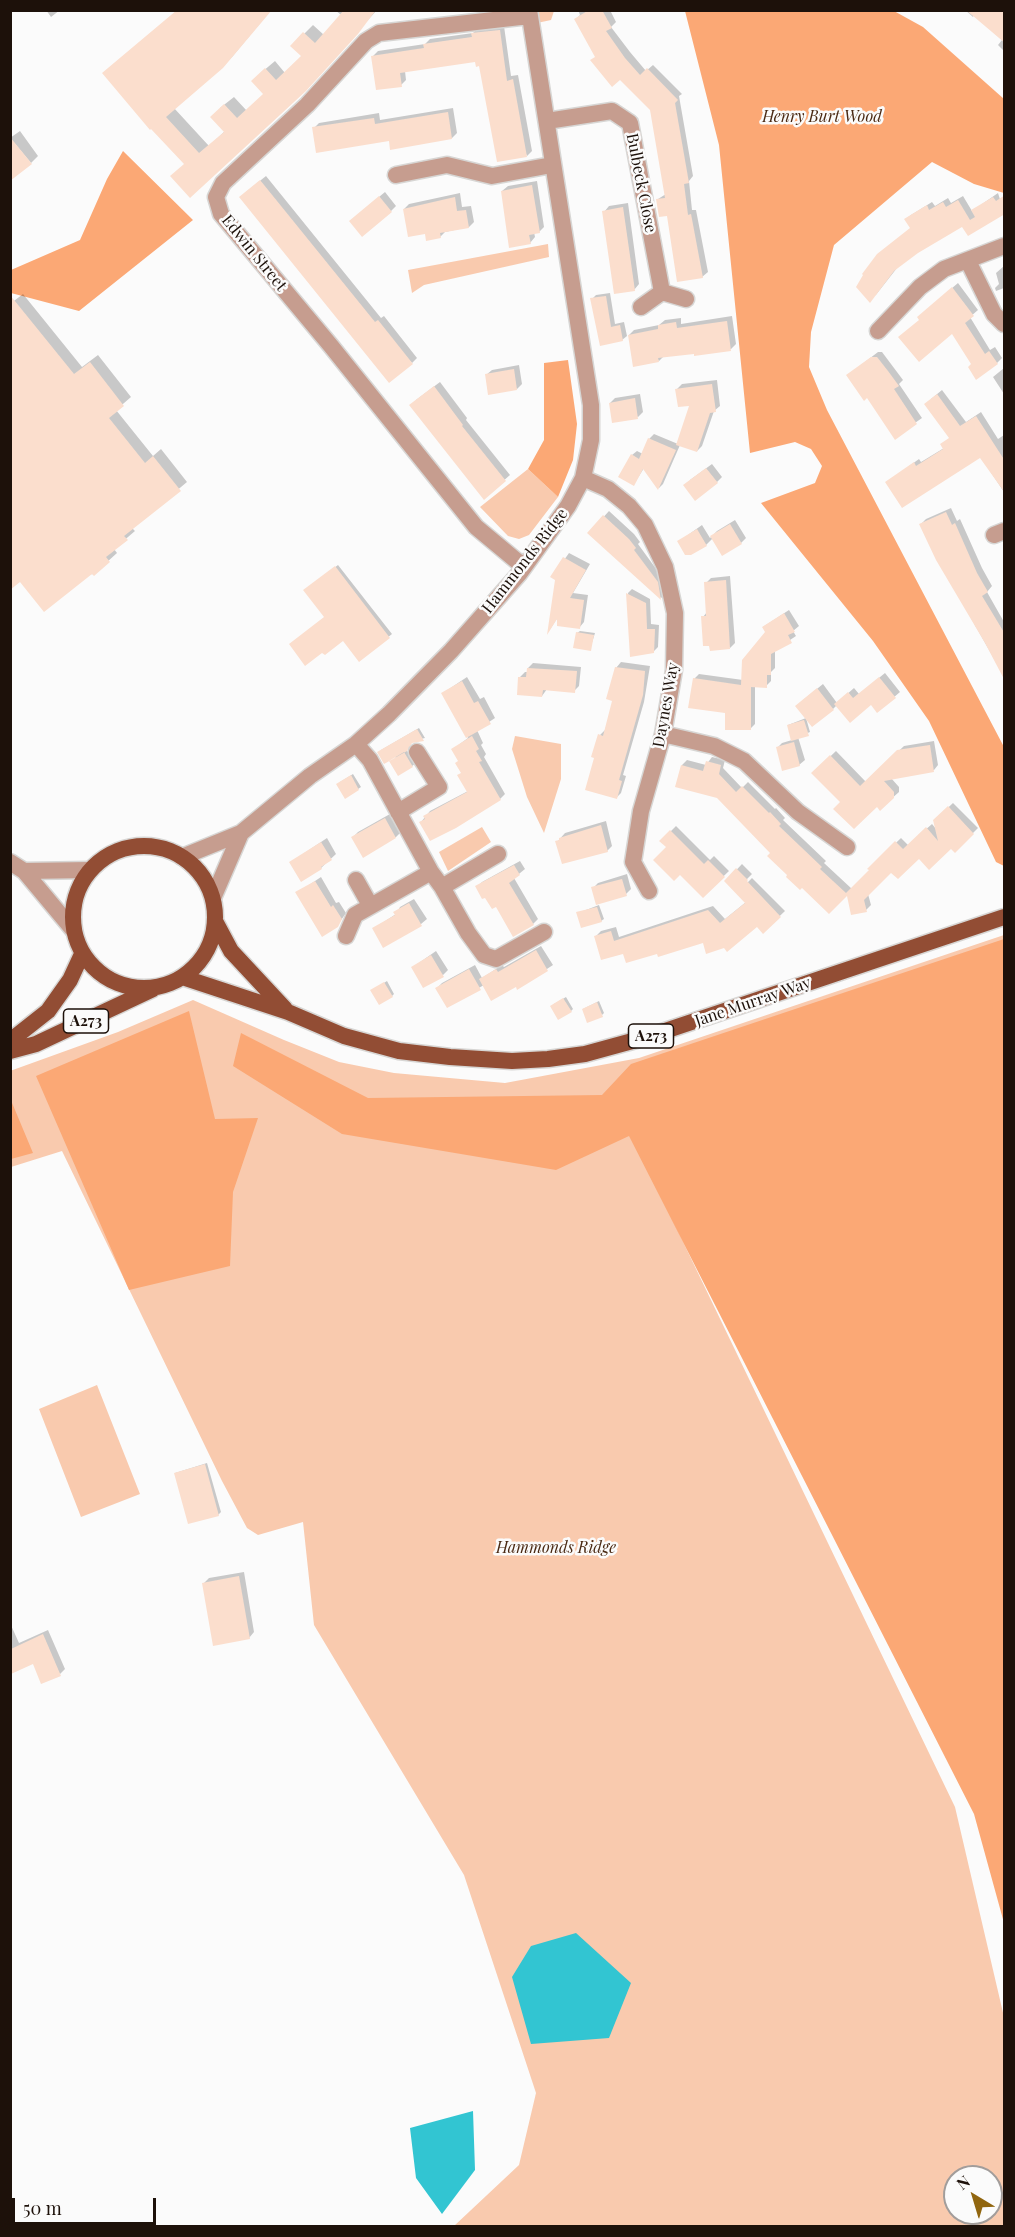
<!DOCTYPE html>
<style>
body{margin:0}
#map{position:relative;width:1015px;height:2237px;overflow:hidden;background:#fbfbfb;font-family:"Playfair Display",serif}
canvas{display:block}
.frame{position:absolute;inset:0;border:12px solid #1d110a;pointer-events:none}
.north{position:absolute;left:943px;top:2165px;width:60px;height:60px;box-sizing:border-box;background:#fbfbfb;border:2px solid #a29d9b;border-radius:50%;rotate:322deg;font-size:16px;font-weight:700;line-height:24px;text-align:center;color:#1d110a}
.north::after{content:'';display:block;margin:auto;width:21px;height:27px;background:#91660f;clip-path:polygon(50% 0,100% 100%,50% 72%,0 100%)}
.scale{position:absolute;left:12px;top:2198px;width:144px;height:27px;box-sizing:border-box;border:3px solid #1d110a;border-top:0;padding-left:8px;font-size:18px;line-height:21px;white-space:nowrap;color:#1d110a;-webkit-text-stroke:4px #fbfbfb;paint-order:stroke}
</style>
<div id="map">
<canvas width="1015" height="2237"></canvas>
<div class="frame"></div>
<div class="north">N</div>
<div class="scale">50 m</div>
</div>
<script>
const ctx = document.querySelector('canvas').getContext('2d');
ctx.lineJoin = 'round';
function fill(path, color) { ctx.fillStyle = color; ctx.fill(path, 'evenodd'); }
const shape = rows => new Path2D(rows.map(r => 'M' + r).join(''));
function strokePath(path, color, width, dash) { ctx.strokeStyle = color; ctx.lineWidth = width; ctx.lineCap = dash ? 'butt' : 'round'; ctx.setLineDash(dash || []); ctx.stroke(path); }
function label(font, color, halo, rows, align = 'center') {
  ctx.font = font + ' "Playfair Display",serif'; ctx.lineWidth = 5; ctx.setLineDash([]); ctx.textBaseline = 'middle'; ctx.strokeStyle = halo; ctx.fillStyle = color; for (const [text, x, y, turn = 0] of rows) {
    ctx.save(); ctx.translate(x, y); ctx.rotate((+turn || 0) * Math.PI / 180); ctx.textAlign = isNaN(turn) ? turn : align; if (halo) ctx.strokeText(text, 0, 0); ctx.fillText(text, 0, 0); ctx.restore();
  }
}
const green = shape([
 [538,11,554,11,551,20,537,23],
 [548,244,549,257,424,285,412,293,408,270],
 [528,469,558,497,529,535,519,539,508,536,480,507],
 [515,736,561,744,561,779,544,833,527,797,512,749],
 [482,827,491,842,448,871,439,852],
 [1004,935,1004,993,634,1140,955,1807,1004,2017,1004,2226,454,2226,519,2165,536,2093,464,1875,314,1625,303,1522,258,1535,247,1528,222,1481,62,1151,11,1167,10,1071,118,1032,193,1000,284,1040,339,1062,394,1073,505,1083,639,1058],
 [955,2177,991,2177,991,2213,955,2213],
 [97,1385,140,1494,81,1517,39,1409]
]);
const forest = shape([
 [685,11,894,11,923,27,1004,99,1004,193,974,184,932,162,834,245,811,332,809,367,827,410,1004,747,1004,866,996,862,929,721,873,641,761,503,815,483,822,466,811,449,795,442,750,453,719,145],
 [123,151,193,220,79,311,11,293,11,270,80,240,107,179],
 [568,360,577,424,573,460,558,497,528,469,544,440,544,363],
 [1004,939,1004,1923,974,1814,629,1136,556,1170,342,1134,233,1066,241,1033,368,1098,602,1095,631,1064],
 [189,1011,215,1119,258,1118,233,1192,230,1266,129,1290,36,1076],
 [10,1098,33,1153,11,1159,10,1159]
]);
const water = shape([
 [576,1933,631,1983,609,2038,531,2044,512,1977,531,1946],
 [473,2111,475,2170,442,2214,416,2178,410,2128]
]);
const shadow = shape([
 [46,10,60,10,51,17],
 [271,10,232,57,174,108,209,146,225,131,220,108,234,97,247,111,265,94,262,72,275,61,285,73,303,56,292,46,313,25,324,35,341,15,335,10,377,10,314,80,185,163,151,127],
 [578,10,610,10,616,22,611,27,630,52,646,71,653,65,682,94,679,96,693,176,689,181,692,210,696,210,708,272,702,277,658,199,666,194,651,109,597,56,576,19,580,15],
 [965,10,1004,10,1004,51,998,45,1002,40,974,15,973,17],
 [504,26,511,76,518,75,532,151,527,156,481,64,476,60,405,71,406,80,401,85,373,56,378,51,425,44,430,39,473,33,478,28],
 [453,108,457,133,452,138,390,140,314,128,319,123,379,113,380,120],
 [20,131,38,156,31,163,10,138],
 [266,176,381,318,384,316,417,358,412,363,246,192],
 [537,181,544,227,539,232,534,232,535,237,530,243,502,191,508,186],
 [385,192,396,206,391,211,356,216],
 [460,193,462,207,471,206,474,222,469,227,445,232,440,237,426,232,404,209,409,204],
 [998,193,1004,212,963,225,917,252,897,268,875,296,911,228,906,219,911,215,932,202,935,206,948,198,951,203,963,196,972,211],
 [628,203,639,284,634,290,604,212,609,206],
 [1004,266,1004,288,996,291,995,288,999,284,996,273],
 [958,283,978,310,970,317,990,350,995,347,1002,358,997,363,973,363,953,332,921,319,924,312],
 [610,293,615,324,624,322,627,336,622,340,601,344,592,299,596,295],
 [23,294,82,367,98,355,131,397,116,410,153,456,161,449,187,482,132,528,135,531,114,549,117,553,94,574,20,580,10,304],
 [732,316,736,344,731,349,664,356,659,361,629,335,634,330,659,325,665,320,681,318,681,324],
 [878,352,882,352,903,380,899,384,922,418,895,437,868,396,848,375],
 [519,365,522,384,517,389,486,375,492,370],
 [1004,368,1004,394,993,377],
 [717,380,720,406,714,411,702,446,697,451,680,445,663,484,659,488,644,468,634,484,632,455,637,451,643,454,649,439,654,434,678,444,691,404,677,389,682,384],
 [440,382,467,418,466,420,510,475,484,498,416,400],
 [942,390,966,422,981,412,998,439,1004,435,1004,492,980,456,887,482,919,459,921,462,944,448,950,437,931,399],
 [640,394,643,412,638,417,610,403,615,398],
 [712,464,722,477,717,482,690,480],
 [951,508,957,521,960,519,982,568,992,586,987,592,1004,622,1004,672,1001,671,938,560,921,524,926,519],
 [609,511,634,534,640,542,638,544,662,577,666,594,661,598,589,533],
 [735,520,746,538,741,543,713,538,706,545,678,542,702,525,710,538,717,531],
 [569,553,590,564,573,593,588,595,584,622,579,628,558,617,549,631,557,579,552,577],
 [338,565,392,634,360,660,326,616,308,588],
 [730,576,735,643,730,648,703,617,707,612,706,583,711,578],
 [632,589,650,599,651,624,659,625,658,647,653,652,632,655,628,593],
 [789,610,799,626,793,631,796,636,775,650,775,668,771,672,771,681,766,686,755,686,755,724,750,729,726,712,694,679,699,674,743,680,767,633,763,627],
 [580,631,595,633,590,649,577,633],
 [621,662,650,666,644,702,623,775,626,776,621,793,616,798,600,735,605,730,614,700,616,668],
 [533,663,581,667,579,686,574,691,547,689,542,696,520,677,525,672,528,672,528,668],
 [885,673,900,692,878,711,871,703,837,705,833,709,802,701,823,684,837,703,854,688,859,694],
 [467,677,480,699,484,697,495,718,477,730,483,743,481,745,486,754,484,757,505,794,500,799,421,822,430,811,468,791,460,761,453,749,468,738,443,693],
 [806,718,810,732,798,737,805,760,799,765,777,748,782,743,792,740,788,725],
 [419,728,425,738,412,741,406,749,415,764,412,766,381,750],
 [934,741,938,765,934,770,891,778,899,787,899,792,880,809,877,805,842,802,813,773,836,751,866,782,904,746],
 [712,757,725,760,723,768,742,788,748,782,775,809,776,808,785,818,783,820,826,861,824,863,852,889,871,870,869,869,901,838,908,845,932,824,937,830,935,820,953,803,978,828,955,851,951,847,919,857,891,871,868,894,871,905,866,910,847,893,829,912,790,875,772,853,718,797,677,786,682,765,687,760,706,765],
 [353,774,361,787,346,797,340,782],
 [390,814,401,832,396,837,363,855,353,837,358,832],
 [606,821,612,846,607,851,557,842,565,833],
 [676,826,710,860,714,856,729,871,703,896,680,873,668,847,661,841],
 [327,838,336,854,321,868,291,862],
 [520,861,525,869,514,878,538,919,533,924,496,905,477,887,482,882],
 [742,864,752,874,740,886,742,888,752,878,785,911,763,932,757,925,724,946,704,941,658,952,624,952,596,936,601,931,616,927,619,937,713,906,725,919,746,902,726,881],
 [627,874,631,889,626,894,593,888,598,883],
 [321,877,336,903,339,902,346,913,337,926,297,893],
 [414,899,427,919,421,924,384,946,373,929,396,914,400,907],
 [599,905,604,919,601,921,578,913],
 [541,946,553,965,518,988,516,985,484,985,447,1006,437,988,442,983,475,965,482,978,502,965,504,967],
 [436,951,448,970,443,975,413,967],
 [387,981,394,994,392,996,374,989],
 [566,997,573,1009,571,1011,554,1004],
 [599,1001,604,1013,602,1015,583,1009],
 [207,1463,221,1512,218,1515,175,1473],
 [244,1572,254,1632,249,1638,204,1583,209,1578],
 [10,1623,19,1643,48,1630,65,1669,60,1674,33,1662,10,1672]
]);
const building = shape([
 [177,10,272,10,223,68,166,117,199,153,224,132,210,117,224,104,237,118,263,94,251,81,265,68,276,80,301,56,290,46,303,32,315,43,344,10,376,10,358,34,306,91,190,198,170,176,184,164,151,129,150,130,102,73],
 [589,10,602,10,612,28,606,31,625,58,640,75,647,68,678,100,675,103,689,183,684,184,688,215,691,214,703,278,677,282,667,216,659,217,656,199,665,198,650,110,620,80,612,87,590,60,595,57,574,19],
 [966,10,1005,10,1005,43],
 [500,30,507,81,513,79,527,157,497,162,479,66,476,67,475,62,400,73,402,87,376,90,371,56,424,48,423,44,472,37,471,33],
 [448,112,452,139,390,150,389,141,316,153,312,127,374,118,375,124],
 [10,137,32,164,10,181],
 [260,180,375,322,378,320,413,364,389,383,239,197],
 [532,185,540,233,529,235,531,244,509,248,501,191],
 [1005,195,1005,214,968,236,962,227,918,253,894,271,870,303,856,287,863,275,862,274,877,254,910,228,904,219,927,205,929,210,943,202,946,207,958,200,970,220,975,217,971,210,993,197,996,201],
 [379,196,392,212,362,237,349,221],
 [455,197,457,211,466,210,469,228,440,233,441,238,426,241,425,234,408,237,403,209],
 [623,207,635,291,614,294,602,211],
 [952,287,974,316,965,323,985,354,989,351,998,364,976,380,968,367,971,364,952,334,919,362,898,337,919,320,917,317],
 [10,295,74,374,90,362,124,406,109,418,145,463,153,456,181,491,124,536,128,540,106,557,110,562,94,576,92,574,44,612,20,582,10,590],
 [606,296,611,327,620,325,623,341,600,346,590,298],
 [727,321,731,351,694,356,694,354,658,358,659,362,633,367,628,335,658,329,658,325,676,322,677,328],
 [871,357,877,357,888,371,899,386,894,389,917,424,895,440,867,398,864,401,846,375],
 [514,369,517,390,488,395,485,374],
 [712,384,716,412,710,413,697,452,676,445,689,406,678,407,675,389],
 [434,386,463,425,462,426,506,481,484,500,409,405],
 [937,394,960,426,976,416,1005,461,1005,493,980,458,902,508,885,482,914,462,916,466,943,449,940,444,949,438,924,404],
 [635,398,638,419,612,423,609,403],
 [648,438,676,450,658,490,643,469,634,486,618,477,631,454,639,459],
 [706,468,718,483,695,501,683,485],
 [946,512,952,525,955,523,977,573,988,592,982,596,1005,634,1005,681,985,643,936,560,919,524],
 [603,515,629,539,636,548,634,550,658,582,661,600,587,533],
 [730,524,742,544,722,556,710,536],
 [697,529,707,546,691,555,685,555,677,541],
 [563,557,586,570,570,598,584,600,580,629,557,626,557,619,547,635,555,580,550,577],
 [335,566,390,638,359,662,343,641,325,655,322,653,305,666,289,644,324,617,303,590],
 [726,580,730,649,710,651,709,646,703,646,701,616,706,616,704,582],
 [626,593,646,603,647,629,655,629,654,653,630,657],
 [784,613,795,632,788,635,792,643,771,654,771,675,767,675,767,688,751,687,751,730,725,730,725,713,688,708,693,678,741,685,742,660,765,632,762,627],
 [576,632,594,635,591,651,573,648],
 [615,667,645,671,643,695,619,780,622,781,617,799,585,790,594,758,591,757,598,734,603,736,612,701,606,699],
 [527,668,577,671,575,693,543,690,542,697,517,695,518,677,526,677],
 [879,677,896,698,877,713,871,705,850,723,834,704,848,692,853,698],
 [462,681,474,703,478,701,491,724,466,738,441,693],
 [817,688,834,710,812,727,795,706],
 [804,720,809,736,791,741,787,725],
 [417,729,424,741,412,743,407,751,384,764,377,752],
 [472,736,479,749,476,751,482,761,479,762,501,800,456,828,430,841,419,822,425,819,423,816,467,792,457,775,461,773,455,763,458,761,451,749],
 [794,742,800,766,782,771,776,747],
 [930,745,934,772,884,781,894,792,894,798,880,811,877,807,854,829,833,809,840,802,811,773,830,755,860,786,897,750],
 [404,752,413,767,398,776,389,761],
 [706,761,721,765,719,774,736,792,742,786,769,813,770,812,781,824,779,826,822,867,820,869,846,893,869,870,867,869,895,841,903,849,926,827,938,841,933,820,948,806,974,834,955,853,951,849,929,870,919,859,898,879,891,873,864,900,867,912,851,915,847,896,829,914,802,888,800,890,786,877,787,875,767,856,770,853,717,798,675,787,681,765,703,771],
 [351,775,359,790,345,799,336,784],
 [385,818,396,838,363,858,351,837],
 [601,825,608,852,562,864,555,841,559,840,559,838],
 [670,830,704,864,708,860,725,877,703,898,680,875,674,881,653,860,666,847,659,841],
 [321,842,332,860,321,867,322,869,301,882,289,862],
 [514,865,520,875,509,883,534,925,513,937,496,907,492,909,485,898,482,899,475,886],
 [736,868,748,880,747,881,781,917,763,934,757,927,727,952,724,948,706,954,703,943,658,957,657,954,626,963,623,954,601,960,594,936,611,931,614,941,708,910,720,923,745,903,724,881],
 [622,879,627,896,596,905,591,887],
 [315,881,331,907,333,905,342,919,338,927,322,937,295,892],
 [409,903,422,926,383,948,372,928,395,915,393,912],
 [597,907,602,922,581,928,576,912],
 [536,950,548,971,517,990,516,987,491,1001,479,979,496,969,498,972],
 [431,955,444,977,423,988,411,967],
 [469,969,481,990,447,1008,435,988],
 [384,982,393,997,379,1005,370,990],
 [563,998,572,1012,558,1020,550,1006],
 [597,1002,603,1017,587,1023,582,1009],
 [205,1464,219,1516,188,1524,174,1473],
 [239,1576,250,1639,213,1646,202,1583],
 [43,1634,61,1676,41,1684,33,1664,11,1674,11,1649]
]);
const minor = shape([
 [547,121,612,111,630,123,662,292],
 [396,175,447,165,492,176,552,165],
 [968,261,994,314,1004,324],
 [641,307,662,292,686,299],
 [878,331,920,287,944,269,1004,246],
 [583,478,608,489,629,506,645,525,665,567,675,613,674,670,663,734,641,811,633,862,649,891],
 [994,535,1004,531],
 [524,567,476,527,331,346,221,214,216,197,223,183,307,105,366,41,379,33,529,16],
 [663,734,714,746,744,761,798,812,847,847],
 [356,744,370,760,431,872,442,887,468,933,484,955,496,959,544,932],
 [398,812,439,787,417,752],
 [182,857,241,833,310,776,356,744,389,714,451,651,519,574,568,506,583,478,591,440,591,405,529,10],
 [10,862,24,871,74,931],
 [24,871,90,870],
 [356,880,370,905],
 [442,887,498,854],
 [213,898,241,833],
 [346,936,355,915,431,872]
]);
const primary = shape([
 '73 917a71 71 0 1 1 142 0a71 71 0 1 1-142 0Z',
 [215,921,231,951,285,1009],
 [182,977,288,1012,344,1036,399,1051,450,1057,512,1061,548,1059,585,1054,647,1037,1004,917],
 [10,1041,48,1011,70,980,82,954],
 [10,1051,36,1044,153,989]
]);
const shields = [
 [86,1021,45],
 [651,1036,45]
];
const shieldNames = [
 ["A273",86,1021],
 ["A273",651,1036]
];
const parkNames = [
 ["Henry Burt Wood",822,117],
 ["Hammonds Ridge",556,1548]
];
const streetNames = [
 ["Bulbeck Close",641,183,79],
 ["Edwin Street",254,253,51],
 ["Hammonds Ridge",525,561,-52],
 ["Daynes Way",666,705,-80],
 ["Jane Murray Way",753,1002,-19]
];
fill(green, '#f9caae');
fill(forest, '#fba875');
fill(water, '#32c5d2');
fill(shadow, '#0003');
fill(building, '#fbdecd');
strokePath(minor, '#d7d6d4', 19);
strokePath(primary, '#d7d6d4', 19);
strokePath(minor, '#c69d8f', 16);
strokePath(primary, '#924d34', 16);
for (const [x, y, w] of shields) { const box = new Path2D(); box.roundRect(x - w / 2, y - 12, w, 24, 4.5); ctx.fillStyle = '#fbfbfb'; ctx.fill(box); strokePath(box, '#1d110a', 1.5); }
label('bold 15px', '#1d110a', null, shieldNames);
label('italic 16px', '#4a2913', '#fbfbfb', parkNames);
label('16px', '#1d110a', '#fbfbfb', streetNames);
</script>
